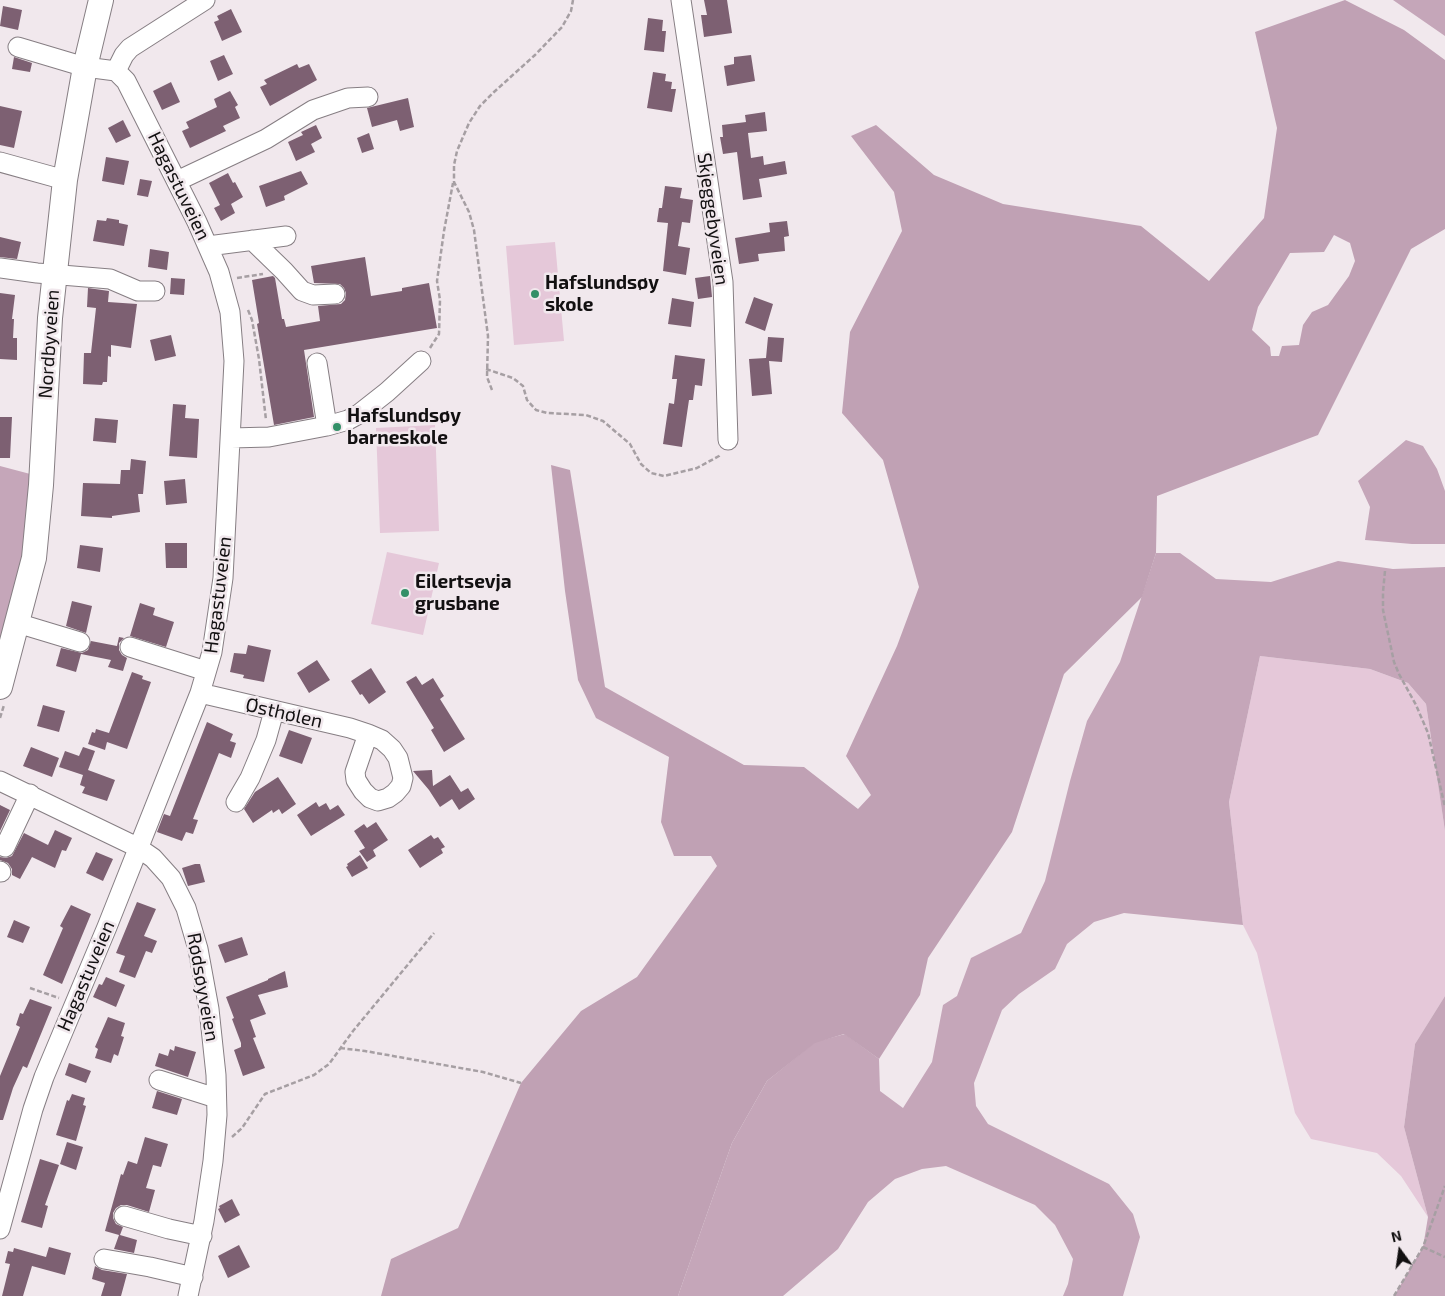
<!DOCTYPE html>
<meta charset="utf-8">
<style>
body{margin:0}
#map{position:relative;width:1445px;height:1296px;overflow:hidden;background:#f1e8ed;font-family:"Exo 2",sans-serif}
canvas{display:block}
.north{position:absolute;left:1375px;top:1226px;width:50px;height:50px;-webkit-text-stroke:4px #f1e8ed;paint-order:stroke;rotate:346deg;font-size:14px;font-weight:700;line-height:20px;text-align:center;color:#121011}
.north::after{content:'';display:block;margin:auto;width:18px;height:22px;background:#121011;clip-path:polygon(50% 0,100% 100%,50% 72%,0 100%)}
</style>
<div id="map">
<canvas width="1445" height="1296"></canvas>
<div class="north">N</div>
</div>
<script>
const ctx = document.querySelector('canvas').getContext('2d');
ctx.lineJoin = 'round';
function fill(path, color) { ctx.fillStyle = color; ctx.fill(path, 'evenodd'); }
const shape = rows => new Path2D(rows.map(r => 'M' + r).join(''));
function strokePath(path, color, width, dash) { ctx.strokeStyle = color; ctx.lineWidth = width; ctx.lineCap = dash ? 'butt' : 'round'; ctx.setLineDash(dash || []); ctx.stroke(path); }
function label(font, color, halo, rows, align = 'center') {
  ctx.font = font + ' "Exo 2",sans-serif'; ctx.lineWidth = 5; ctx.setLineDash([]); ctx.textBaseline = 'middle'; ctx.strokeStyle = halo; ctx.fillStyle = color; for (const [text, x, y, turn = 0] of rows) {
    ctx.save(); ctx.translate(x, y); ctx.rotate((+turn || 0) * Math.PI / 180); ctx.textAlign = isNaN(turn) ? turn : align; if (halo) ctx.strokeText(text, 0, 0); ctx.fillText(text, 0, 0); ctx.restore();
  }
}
const green = shape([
 [555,242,564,341,514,345,506,246],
 [435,425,439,531,380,533,376,428],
 [387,552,439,563,423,635,371,624],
 [1260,656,1370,669,1408,683,1426,704,1445,831,1445,996,1415,1044,1404,1127,1428,1217,1401,1176,1377,1153,1311,1139,1295,1113,1257,953,1243,925,1229,802]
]);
const forest = shape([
 [1393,0,1445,0,1445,36],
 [1406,440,1423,446,1437,469,1445,491,1445,544,1412,544,1365,540,1370,507,1358,481],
 [0,466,34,475,22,567,0,659],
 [1156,553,1180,553,1216,579,1271,582,1338,561,1393,569,1445,567,1445,831,1426,704,1408,683,1370,669,1260,656,1229,802,1243,925,1124,913,1094,922,1067,944,1055,969,1019,994,1002,1010,974,1083,976,1106,988,1124,1109,1184,1133,1214,1140,1237,1123,1296,1063,1296,1068,1284,1073,1259,1055,1225,1035,1205,946,1166,922,1169,895,1179,868,1202,838,1249,783,1296,678,1296,732,1143,767,1081,815,1042,845,1034,879,1059,880,1091,903,1108,932,1062,943,1005,957,996,971,958,1021,933,1045,881,1070,781,1087,721,1120,662],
 [1445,996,1445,1296,1394,1296,1423,1247,1428,1217,1404,1127,1415,1044]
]);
const water = shape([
 [1345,0,1404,30,1445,60,1445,229,1411,249,1318,435,1157,496,1156,553,1142,597,1064,674,1012,832,928,958,920,995,879,1059,844,1034,815,1043,767,1081,732,1143,678,1296,381,1296,391,1259,458,1228,521,1083,581,1011,637,977,717,866,711,856,674,856,661,822,669,757,596,718,578,680,565,591,551,465,570,470,605,687,744,765,804,767,858,809,871,795,846,756,897,646,919,587,883,460,842,413,850,332,902,231,894,192,851,136,876,125,934,175,1003,204,1141,226,1209,281,1264,218,1277,128,1255,32],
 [1334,235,1350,243,1355,261,1349,276,1328,305,1312,312,1303,325,1299,345,1282,346,1279,356,1271,356,1270,347,1252,330,1258,307,1290,253,1324,252]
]);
const building = shape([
 [704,0,727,0,732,33,704,37,701,15,707,15],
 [3,6,22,10,18,30,0,26],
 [231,9,242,32,222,41,214,22,219,20,217,16],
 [648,18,663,20,662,31,666,31,664,52,644,50],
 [224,55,233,74,218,81,210,61],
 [751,55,755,81,727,86,724,66,734,64,734,57],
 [14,57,32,63,30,72,12,69],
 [297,64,299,68,309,64,317,80,270,106,260,87,267,84,264,80],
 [653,72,666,74,665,81,672,82,671,89,676,89,672,112,647,108],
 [171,82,180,102,162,110,153,91],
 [230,91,238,105,235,107,240,118,223,126,226,131,190,148,182,131,189,128,186,122,217,107,214,99],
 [408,98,414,127,400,131,397,120,372,127,367,108],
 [0,106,22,111,14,148,0,145],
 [765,112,767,131,748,133,751,158,763,156,764,165,785,161,787,174,759,179,762,197,743,200,737,152,723,154,720,137,723,137,722,125,746,122,745,115],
 [123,120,131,136,116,143,108,128],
 [316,125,322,138,311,144,315,152,296,161,288,142,303,135,301,132],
 [369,133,374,149,362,153,357,138],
 [106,157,129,161,124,185,102,181],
 [301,171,308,184,284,196,285,200,266,207,259,186],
 [228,173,233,183,235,182,243,197,231,204,235,213,221,221,214,208,220,205,209,183],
 [140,179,152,181,148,197,137,195],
 [665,186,682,188,680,198,693,200,690,223,682,222,678,246,690,248,686,275,663,271,668,223,657,222,659,208,662,208],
 [107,218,119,220,119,223,128,225,124,246,93,241,97,220,106,221],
 [787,221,789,236,784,237,785,251,758,254,759,261,739,264,735,238,770,232,769,223],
 [0,237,21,242,17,259,0,257],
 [150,249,169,252,167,270,148,267],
 [365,257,371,296,402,291,402,288,429,283,437,328,304,350,314,417,274,425,257,324,259,323,252,280,273,276,275,278,282,319,284,319,286,327,320,321,318,306,341,304,345,300,346,293,344,288,340,284,314,283,311,266],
 [710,276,712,297,698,299,695,278],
 [171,278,185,279,184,295,170,294],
 [88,288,109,291,108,302,137,304,131,348,111,345,111,357,108,356,107,382,103,382,102,385,83,384,84,353,91,353,96,308,87,307],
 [0,293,15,295,12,319,14,319,13,338,17,338,17,360,0,359],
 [754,297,773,304,765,331,745,323],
 [672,298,694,302,691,327,668,324],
 [171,335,176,356,155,361,150,340],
 [768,337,784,338,782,362,769,361,772,394,752,396,749,359,766,358],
 [675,355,705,359,702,386,695,385,693,400,689,400,682,447,663,444,669,403,674,404,677,379,672,379],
 [173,404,186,405,185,418,199,419,197,458,169,456],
 [0,417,12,417,10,458,0,458],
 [95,418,118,420,116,443,93,441],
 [131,459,146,461,143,494,138,494,140,512,112,516,112,518,81,516,83,483,120,484,121,470,130,470],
 [185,479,187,503,166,505,164,481],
 [165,543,187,543,187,568,166,568],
 [80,545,103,548,100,572,77,568],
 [72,601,92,606,86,633,66,626],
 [140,603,155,608,153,615,174,622,166,647,130,636],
 [119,637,124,638,119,643,119,650,122,655,127,658,123,671,108,667,111,660,81,654,76,672,56,666,61,648,82,653,88,650,91,641,117,646],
 [248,645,271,650,264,682,243,678,244,675,230,672,234,653,246,654],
 [317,660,330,680,309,693,297,673],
 [371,668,386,692,369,704,362,694,360,695,351,681],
 [132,672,143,676,142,679,151,682,127,749,107,742,105,750,88,744,92,732,95,733,96,729,109,733],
 [416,676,422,685,433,678,444,696,440,699,465,739,444,752,431,730,434,728,406,682],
 [43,705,65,711,59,732,37,726],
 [207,722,233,734,230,741,236,743,231,758,219,753,193,819,198,820,193,834,186,832,182,841,157,832,164,814,170,816],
 [289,730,312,738,302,764,279,756],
 [31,747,59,758,52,777,23,766],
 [83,747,95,751,88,770,115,780,107,801,82,793,85,787,80,785,83,775,59,767,65,751,79,756],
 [432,770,433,786,450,775,461,792,468,788,475,799,459,810,452,799,440,807,429,790,413,771],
 [278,777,296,804,282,814,279,809,273,813,272,810,253,823,244,809,255,792],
 [316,802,319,807,326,803,330,810,338,805,345,815,311,836,297,815],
 [0,805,10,810,0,831],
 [376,822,388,840,373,850,376,856,367,862,359,851,365,848,354,831,364,824,367,828],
 [55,830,72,838,66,851,62,850,55,868,32,857,20,879,12,875,12,869,8,863,0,860,0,857,6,858,12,856,24,833,48,845],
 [431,835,434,839,438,837,445,847,441,849,443,853,420,868,408,850],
 [96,852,113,859,103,881,86,873],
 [360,855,368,868,352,877,346,867,348,866,347,864],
 [195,864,200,864,205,882,188,886,182,868],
 [137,902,156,909,144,936,157,941,152,953,146,951,135,978,119,972,125,956,116,953],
 [71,905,91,914,62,984,43,975,63,928,60,926],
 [14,920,30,927,23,943,7,937],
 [242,937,248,955,225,963,218,945],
 [285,971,288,987,258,995,266,1014,250,1020,256,1037,253,1038,265,1068,243,1076,234,1050,241,1047,241,1043,232,1019,234,1018,226,997,268,980,268,979],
 [106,977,125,985,116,1007,93,997,99,984,102,985],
 [30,999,52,1007,27,1068,23,1066,13,1088,3,1120,0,1120,0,1076,20,1027,16,1025,20,1013,23,1014],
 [108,1017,125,1023,121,1036,124,1037,118,1056,114,1054,111,1063,95,1058,98,1049,95,1047],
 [175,1046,196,1052,188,1077,155,1066,159,1053,168,1056,170,1049,174,1051],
 [69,1063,91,1071,86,1083,65,1075],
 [157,1091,182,1099,177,1115,152,1108],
 [72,1094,85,1098,83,1105,86,1106,76,1141,56,1135,67,1100,69,1101],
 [145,1137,168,1144,161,1167,153,1165,146,1188,155,1190,149,1212,127,1205,121,1205,116,1208,113,1213,113,1218,116,1224,123,1227,120,1235,137,1240,134,1253,114,1249,119,1235,105,1231,121,1174,123,1175,128,1161,137,1164],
 [67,1142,83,1147,76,1170,60,1164],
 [40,1159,59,1165,45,1205,48,1206,42,1228,21,1222],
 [232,1199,240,1215,225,1223,218,1209,220,1208,219,1206],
 [239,1245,250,1267,228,1278,218,1256],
 [49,1247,71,1253,65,1275,32,1266,23,1296,2,1296,10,1264,5,1263,8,1251,13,1252,14,1248,46,1257],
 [95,1266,102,1270,127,1274,121,1296,101,1296,105,1283,92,1279]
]);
const path = shape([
 [237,278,263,274],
 [248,310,252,320,259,359,266,420],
 [430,348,439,334,440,300,437,281,444,231,453,183],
 [486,369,513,378,523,386,527,400,536,410,547,413,586,415,603,421,630,444,641,464,651,473,664,476,697,468,719,456,721,454],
 [492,390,487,377,488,336,474,230,469,212,454,182,454,165,457,151,469,123,480,106,494,92,535,55,562,27,571,11,573,0],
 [1385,571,1383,592,1383,610,1394,662,1399,674,1416,705,1428,733,1445,807],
 [0,718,4,705],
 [30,988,59,998],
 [340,1048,365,1051,483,1072,521,1083],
 [232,1137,242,1128,265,1094,314,1075,329,1064,353,1031,434,933],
 [1423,1247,1445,1257],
 [1394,1296,1423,1247,1445,1186]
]);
const minor = shape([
 [681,0,723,282,728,440],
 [116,71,124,55,130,48,205,0],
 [0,162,65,180],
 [177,181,266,139,313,110,348,98,368,97],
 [252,240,284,271,302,291,313,295,335,294],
 [208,246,286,236],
 [0,268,37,273,110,279,138,291,155,291],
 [317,363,327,426],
 [231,438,269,437,327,426,348,420,359,414,387,392,421,361],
 [17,623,80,642],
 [130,647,206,671],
 [200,693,350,728,368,734,382,740,392,749,398,758,403,778,401,786,395,793,388,798,378,801,370,798,363,791,356,780,355,772,368,734],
 [0,781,137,847,153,858,171,878,186,908,198,949,209,1009,216,1075,217,1115,213,1161,204,1221,188,1296],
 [236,802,250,778,266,740,274,711],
 [5,847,30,794],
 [0,871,1,872],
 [159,1080,216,1098],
 [124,1216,169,1229,202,1236],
 [0,1229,33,1109,44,1077,107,927,200,693,212,652,223,578,234,361,230,312,219,272,197,222,126,81,116,71,85,67,18,47],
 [104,1259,150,1267,193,1277]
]);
const major = shape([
 [0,687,34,558,41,485,50,318,65,180,85,67,101,0]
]);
const markers = [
 [535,294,5,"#349068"],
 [337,427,5,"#349068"],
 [405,593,5,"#349068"]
];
const streetNames = [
 ["Hagastuveien",179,186,64],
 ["Skjeggebyveien",713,219,82],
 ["Nordbyveien",49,344,-86],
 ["Hagastuveien",218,595,-83],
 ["Østhølen",284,713,13],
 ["Hagastuveien",86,976,-67],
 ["Rødsøyveien",203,987,80]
];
const poiNames = [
 ["Hafslundsøy",545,283],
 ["skole",545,305],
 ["Hafslundsøy",347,416],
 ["barneskole",347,438],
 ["Eilertsevja",415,582],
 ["grusbane",415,604]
];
fill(green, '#e5c8d9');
fill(forest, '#c5a6b9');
fill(water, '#c0a1b4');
fill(building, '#7d6072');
strokePath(minor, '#867e83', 21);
strokePath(major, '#867e83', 26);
strokePath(path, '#a69fa3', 2.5, [5, 2.5]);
strokePath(minor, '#fff', 19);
strokePath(major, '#fff', 24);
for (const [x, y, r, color] of markers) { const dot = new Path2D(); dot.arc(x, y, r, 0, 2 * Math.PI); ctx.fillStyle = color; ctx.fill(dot); strokePath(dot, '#f1e8ed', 2); }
label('19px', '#121011', '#f1e8ed', streetNames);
label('bold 19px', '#121011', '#f1e8ed', poiNames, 'left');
</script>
